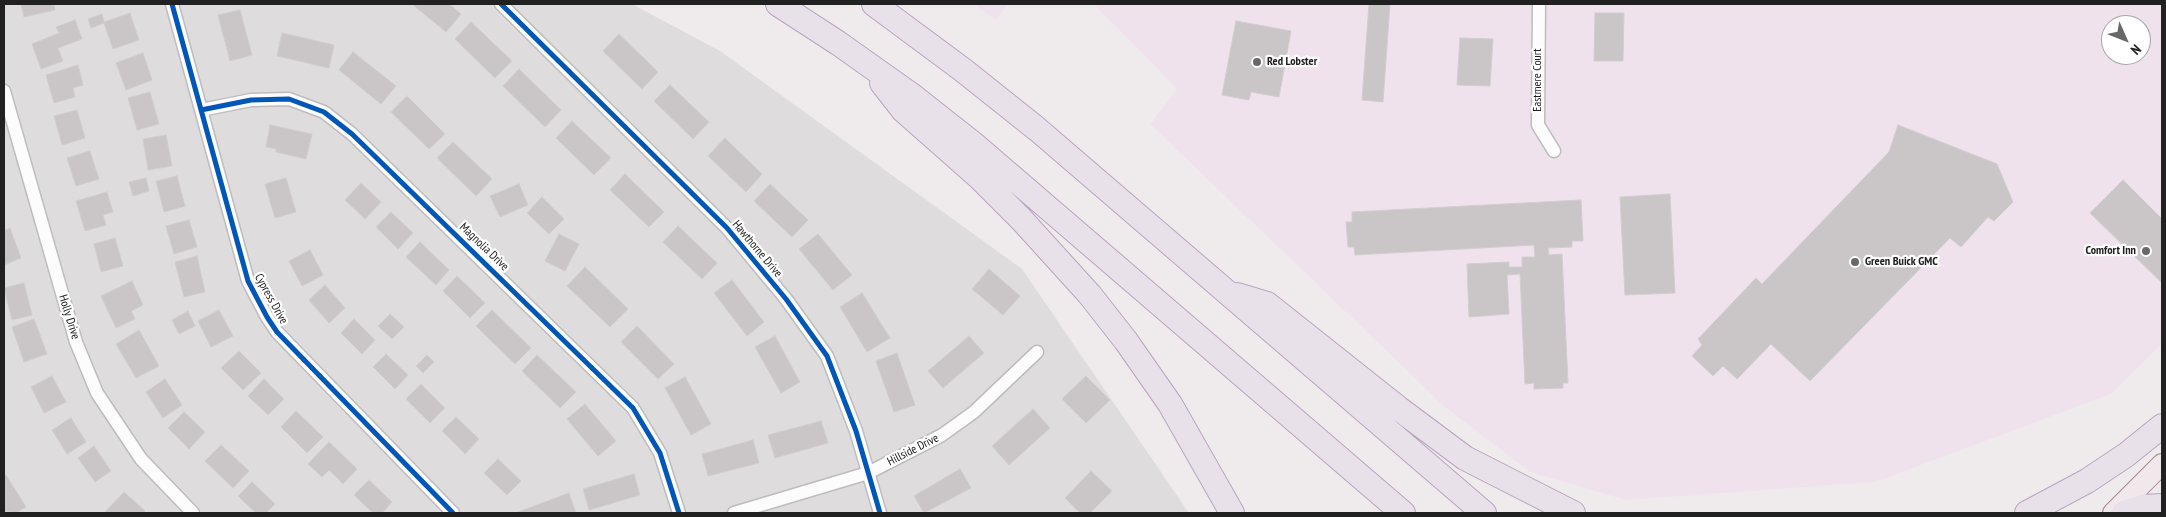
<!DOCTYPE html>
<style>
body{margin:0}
#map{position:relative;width:2166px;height:517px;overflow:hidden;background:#efebec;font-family:"PT Sans Narrow",sans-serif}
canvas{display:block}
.frame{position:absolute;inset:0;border:5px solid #212121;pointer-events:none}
.north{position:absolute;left:2101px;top:15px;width:50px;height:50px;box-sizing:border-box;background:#fff;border:1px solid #a6a6a6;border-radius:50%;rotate:134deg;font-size:14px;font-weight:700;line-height:20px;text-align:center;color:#212121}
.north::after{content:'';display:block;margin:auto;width:18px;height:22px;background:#696868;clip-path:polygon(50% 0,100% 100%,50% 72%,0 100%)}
</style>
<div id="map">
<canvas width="2166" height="517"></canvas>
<div class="frame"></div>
<div class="north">N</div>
</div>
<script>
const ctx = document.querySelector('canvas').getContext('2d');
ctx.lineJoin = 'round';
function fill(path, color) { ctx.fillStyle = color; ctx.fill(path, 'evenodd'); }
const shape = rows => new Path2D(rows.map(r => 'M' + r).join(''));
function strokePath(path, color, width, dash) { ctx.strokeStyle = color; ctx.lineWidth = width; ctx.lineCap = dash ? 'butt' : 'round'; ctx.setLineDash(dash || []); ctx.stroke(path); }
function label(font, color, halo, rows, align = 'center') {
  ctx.font = font + ' "PT Sans Narrow",sans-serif'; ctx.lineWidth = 4.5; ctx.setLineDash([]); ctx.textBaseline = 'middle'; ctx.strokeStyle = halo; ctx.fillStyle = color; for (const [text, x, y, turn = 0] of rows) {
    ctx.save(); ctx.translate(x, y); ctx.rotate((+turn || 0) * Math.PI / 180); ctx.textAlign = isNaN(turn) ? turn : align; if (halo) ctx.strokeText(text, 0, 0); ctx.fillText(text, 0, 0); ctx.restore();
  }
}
const residential = shape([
 [4,4,632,4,720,51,1022,269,1189,513,4,513]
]);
const commercial = shape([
 [973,4,1008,4,996,20],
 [1094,4,2162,4,2162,344,2111,394,1875,482,1626,500,1530,472,1445,407,1150,124,1177,89],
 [2111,25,2141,25,2141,55,2111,55]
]);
const building = shape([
 [21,4,54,4,55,10,24,17,21,4],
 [412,4,449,4,461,14,446,32,412,4],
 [1369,4,1390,4,1383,102,1362,100,1369,4],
 [240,10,252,55,230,61,218,15,240,10],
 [130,13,139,40,113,49,104,23,91,28,88,19,102,14,104,22,130,13],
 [1595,13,1624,13,1623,61,1594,61,1595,13],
 [75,20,82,39,58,48,63,61,41,69,32,44,59,33,56,27,75,20],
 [1236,21,1291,31,1279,97,1251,92,1249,100,1222,95,1236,21],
 [471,22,512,61,495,78,455,39,471,22],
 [282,33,334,45,329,68,277,56,282,33],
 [619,34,658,72,642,89,603,51,619,34],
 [1460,38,1493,39,1490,86,1457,85,1460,38],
 [353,52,396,86,381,104,339,70,353,52],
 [143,53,152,80,126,90,116,63,143,53],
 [78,65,83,85,73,88,75,97,54,103,46,75,78,65],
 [519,69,561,110,545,127,503,86,519,69],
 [670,85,709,122,693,139,654,101,670,85],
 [150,92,159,124,137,130,128,98,150,92],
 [407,96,445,134,429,149,391,112,407,96],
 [77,110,85,138,62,145,54,116,77,110],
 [572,121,611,158,594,175,556,138,572,121],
 [270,125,312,134,306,159,276,152,276,149,266,147,270,125],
 [1898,125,1997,164,2013,202,1994,221,1988,217,1961,247,1950,238,1810,381,1771,344,1737,379,1723,366,1713,376,1692,356,1702,345,1698,339,1756,278,1762,284,1889,152,1898,125],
 [166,135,172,166,148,170,143,139,166,135],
 [725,138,762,174,746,192,708,156,725,138],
 [453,142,492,179,476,196,437,158,453,142],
 [90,151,99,179,76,186,67,158,90,151],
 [625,174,664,212,649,227,610,190,625,174],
 [177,176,185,206,164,212,156,181,177,176],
 [146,178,149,191,133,196,129,182,146,178],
 [286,178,296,212,275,218,265,184,286,178],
 [2123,180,2162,219,2162,283,2090,213,2123,180],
 [361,183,381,202,365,219,345,200,361,183],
 [519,184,528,205,500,217,490,196,519,184],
 [770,184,808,220,792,237,754,201,770,184],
 [107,192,113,212,103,215,106,225,85,231,76,201,107,192],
 [1670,194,1675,293,1625,295,1620,197,1670,194],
 [542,197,564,219,549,234,527,213,542,197],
 [1581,200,1583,241,1572,241,1572,247,1548,248,1549,255,1562,254,1568,383,1563,383,1563,388,1534,389,1534,383,1525,384,1520,274,1507,275,1509,314,1469,317,1467,264,1509,262,1509,267,1522,267,1522,257,1535,257,1534,245,1355,255,1354,247,1348,247,1346,222,1352,222,1352,212,1581,200],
 [391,212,413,233,398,249,376,227,391,212],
 [189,220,197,247,174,254,166,226,189,220],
 [678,226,717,263,702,279,663,242,678,226],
 [10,228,21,258,4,265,4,231,10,228],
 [559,234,579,244,565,271,545,261,559,234],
 [818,234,852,275,833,290,799,249,818,234],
 [115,238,123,266,101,272,94,244,115,238],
 [420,242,449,270,436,285,406,257,420,242],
 [310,250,323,275,302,286,289,261,310,250],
 [197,256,205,292,184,297,175,262,197,256],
 [585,267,628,309,610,327,567,286,585,267],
 [989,269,1020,296,1003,315,972,289,989,269],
 [457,276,485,303,470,318,443,291,457,276],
 [732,280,764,322,747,336,714,293,732,280],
 [132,281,143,305,131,311,135,319,116,328,101,296,132,281],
 [24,283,32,315,12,320,4,288,24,283],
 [325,285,345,308,329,323,309,300,325,285],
 [862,293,890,338,867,352,840,307,862,293],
 [219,310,233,336,211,347,198,321,219,310],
 [492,310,531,348,515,364,476,326,492,310],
 [188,311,195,326,179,334,172,320,188,311],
 [390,314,404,327,392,339,378,326,390,314],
 [34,319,47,354,24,362,12,327,34,319],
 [354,319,375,340,362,354,341,333,354,319],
 [637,326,674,364,658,379,621,342,637,326],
 [139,330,159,366,136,378,116,344,139,330],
 [775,336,800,382,781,393,755,347,775,336],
 [969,336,984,353,943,388,928,371,969,336],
 [239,351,261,373,243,390,221,368,239,351],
 [897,353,915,405,894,412,876,361,897,353],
 [386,354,408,375,395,389,373,367,386,354],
 [427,355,434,362,423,373,416,366,427,355],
 [537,355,576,392,560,408,522,371,537,355],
 [52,376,66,402,44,413,31,387,52,376],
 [1086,376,1110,400,1086,423,1062,399,1086,376],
 [685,377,711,424,691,435,665,388,685,377],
 [165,379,182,405,163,418,146,392,165,379],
 [264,379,284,399,268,415,248,396,264,379],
 [421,384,445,408,430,423,406,399,421,384],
 [585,404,616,441,598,456,567,419,585,404],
 [1033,409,1050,428,1009,465,992,446,1033,409],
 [296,411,323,437,307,453,281,427,296,411],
 [184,412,205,432,189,449,168,428,184,412],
 [456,417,479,439,465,454,442,431,456,417],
 [71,418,86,442,67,454,52,430,71,418],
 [821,421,828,443,775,458,768,435,821,421],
 [753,440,759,463,708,476,702,454,753,440],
 [329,442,357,469,343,484,329,470,322,477,308,464,329,442],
 [221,445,249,471,233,488,205,461,221,445],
 [94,446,111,471,95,482,78,458,94,446],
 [498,459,521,481,507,495,484,473,498,459],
 [960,469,971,488,924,513,914,496,960,469],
 [1091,471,1112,491,1090,513,1080,513,1065,498,1091,471],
 [634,474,640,495,589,510,583,489,634,474],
 [6,475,26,507,16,513,4,511,4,477,6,475],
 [369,480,392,502,382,513,373,513,354,495,369,480],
 [252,482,275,504,266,513,256,513,238,496,252,482],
 [124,492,145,511,143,513,104,513,124,492],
 [569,493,576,513,519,513,518,512,569,493]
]);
const minor = shape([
 [172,4,248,281,267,317,277,332,453,513],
 [501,4,727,228,786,299,827,356,856,431,880,513],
 [1539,4,1538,125,1554,151],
 [4,91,76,342,97,393,141,459,193,513],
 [201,110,251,100,289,99,324,112,352,134,633,408,660,453,679,513],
 [734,513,868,473,942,435,974,412,1037,352]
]);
const primary = shape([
 [2113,513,2162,464]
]);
const motorway = shape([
 [778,4,838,43,910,94,976,146,1403,513],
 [874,4,963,70,1037,129,1484,513],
 [882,83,903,110,980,178,1021,219,1090,295,1126,341,1170,404,1232,513],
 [1237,295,1267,304,1398,408,1465,458,1573,513],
 [2027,513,2087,481,2126,455,2162,426],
 [2124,513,2143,507,2162,506]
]);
const cycleway = shape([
 [172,4,248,281,267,317,277,332,453,513],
 [501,4,727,228,786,299,827,356,856,431,880,513],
 [201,110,251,100,289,99,324,112,352,134,633,408,660,453,679,513]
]);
const markers = [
 [1257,62,5,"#696868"],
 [2146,251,5,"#696868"],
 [1855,262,5,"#696868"]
];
const poiNames = [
 ["Red Lobster",1267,62],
 ["Comfort Inn",2136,251,"right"],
 ["Green Buick GMC",1865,262]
];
const streetNames = [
 ["Eastmere Court",1538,80,-90],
 ["Magnolia Drive",484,247,44],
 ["Hawthorne Drive",757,249,50],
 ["Cypress Drive",271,299,61],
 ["Holly Drive",69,317,73],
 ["Hillside Drive",913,450,-27]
];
fill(residential, '#dedcdd');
fill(commercial, '#efe2ed');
fill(building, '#cac6c8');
strokePath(building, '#d2cdcf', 1);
strokePath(minor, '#bebcbc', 15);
strokePath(primary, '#a48991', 22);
strokePath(motorway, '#b9a4c0', 26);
strokePath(minor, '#fdfcfc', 12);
strokePath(primary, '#f1e8eb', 20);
strokePath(motorway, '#e9e1ea', 24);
strokePath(cycleway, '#0057b8', 5);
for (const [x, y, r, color] of markers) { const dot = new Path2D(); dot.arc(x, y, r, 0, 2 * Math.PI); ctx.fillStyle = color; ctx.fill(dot); strokePath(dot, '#fff', 2); }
label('bold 12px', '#212121', '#fff', poiNames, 'left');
label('12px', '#212121', '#fff', streetNames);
</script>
